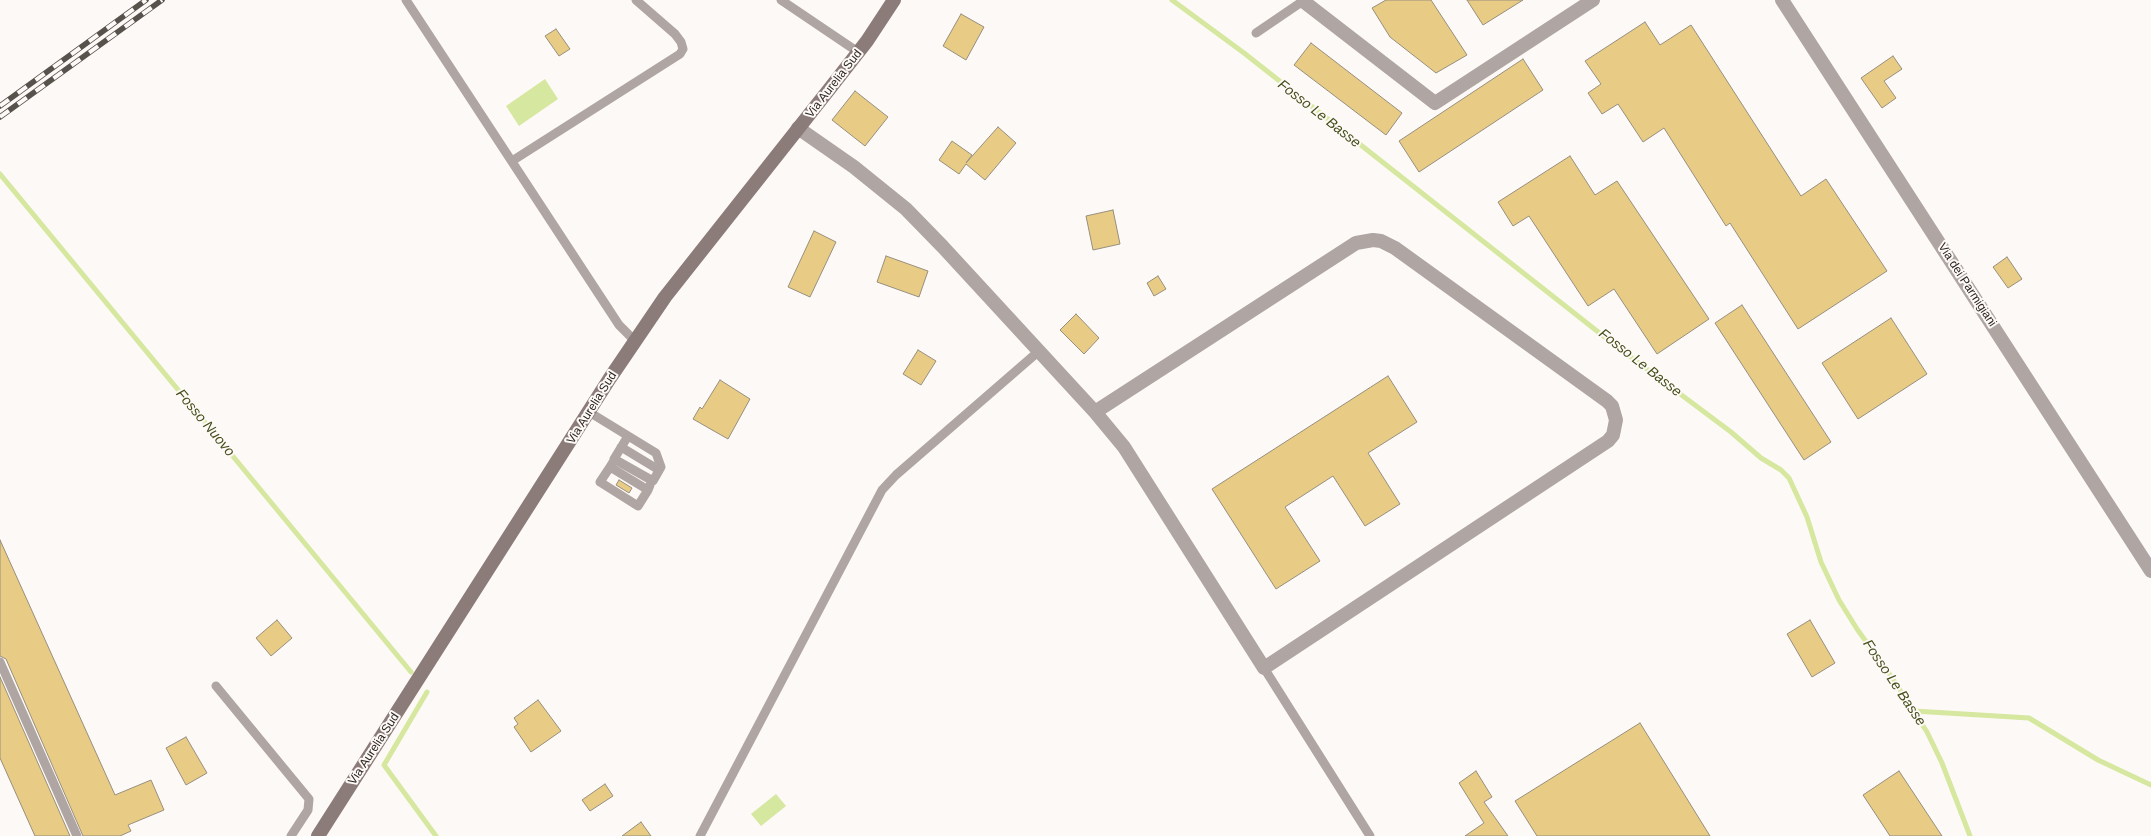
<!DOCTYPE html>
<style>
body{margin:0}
canvas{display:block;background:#fdf9f6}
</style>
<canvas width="2151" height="836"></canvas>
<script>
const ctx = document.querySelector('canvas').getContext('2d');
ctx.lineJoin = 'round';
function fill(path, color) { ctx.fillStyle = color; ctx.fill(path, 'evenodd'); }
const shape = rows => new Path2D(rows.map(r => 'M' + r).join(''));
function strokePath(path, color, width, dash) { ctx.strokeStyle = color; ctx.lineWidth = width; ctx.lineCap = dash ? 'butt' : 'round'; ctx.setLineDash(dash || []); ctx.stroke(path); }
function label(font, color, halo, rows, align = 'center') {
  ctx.font = font + ' Arial,sans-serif'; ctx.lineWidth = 4; ctx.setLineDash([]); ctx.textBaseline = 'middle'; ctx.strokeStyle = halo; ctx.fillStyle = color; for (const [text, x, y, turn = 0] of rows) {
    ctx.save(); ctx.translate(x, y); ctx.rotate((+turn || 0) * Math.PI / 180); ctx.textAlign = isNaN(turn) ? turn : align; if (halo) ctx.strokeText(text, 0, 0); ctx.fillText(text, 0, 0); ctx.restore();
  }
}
const water = shape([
 [545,79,558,99,519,126,506,106],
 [776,794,786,806,761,826,751,814]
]);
const stream = shape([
 [1172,0,1244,53,1616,346,1731,432,1761,458,1781,470,1789,478,1807,517,1821,562,1839,600,1857,629,1893,679,1927,732,1942,763,1970,836],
 [0,174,411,672],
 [427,692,384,765,436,836],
 [1914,711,2029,718,2098,760,2151,785]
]);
const building = shape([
 [1386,0,1431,0,1467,55,1436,73,1390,37,1372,8,1386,0],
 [1467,0,1523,0,1483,25,1467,0],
 [961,14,984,27,966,60,943,46,961,14],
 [1645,22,1660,45,1691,25,1801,196,1826,179,1887,271,1798,329,1730,223,1726,226,1664,128,1643,142,1618,104,1602,114,1588,93,1601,84,1585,61,1645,22],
 [556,29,570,49,559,56,545,36,556,29],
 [1311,43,1402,113,1386,135,1294,65,1311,43],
 [1893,56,1902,69,1884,81,1896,98,1882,108,1861,78,1893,56],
 [1523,59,1543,90,1419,172,1399,141,1523,59],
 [855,91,888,117,865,146,832,120,855,91],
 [998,127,1016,143,985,180,966,164,959,174,939,160,952,141,972,155,966,163,998,127],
 [1570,156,1595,195,1617,181,1709,319,1657,354,1614,289,1588,306,1529,216,1513,226,1498,202,1570,156],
 [1113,210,1120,244,1093,250,1086,216,1113,210],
 [814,231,836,242,810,297,788,287,814,231],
 [886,256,928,271,919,297,877,282,886,256],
 [2007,257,2022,279,2008,288,1993,267,2007,257],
 [1158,276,1166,289,1154,296,1147,283,1158,276],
 [1742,305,1831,442,1804,460,1715,323,1742,305],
 [1076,314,1099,338,1084,354,1060,330,1076,314],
 [1891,318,1927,374,1858,419,1822,363,1891,318],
 [918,350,936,361,921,385,903,374,918,350],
 [1388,376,1417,422,1368,453,1400,504,1365,526,1333,476,1285,507,1320,561,1276,589,1212,489,1388,376],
 [720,380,750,399,728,439,693,419,700,407,702,409,720,380],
 [619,480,632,488,629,493,616,485,619,480],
 [0,540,115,795,151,780,164,810,128,825,131,831,120,836,83,836,6,659,0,656,0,540],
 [277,620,292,638,271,656,256,638,277,620],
 [1810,620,1835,663,1812,677,1787,634,1810,620],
 [0,677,70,836,35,836,0,758,0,677],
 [538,700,561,731,531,752,514,727,518,724,514,718,538,700],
 [1640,723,1710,836,1537,836,1515,801,1640,723],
 [186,737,207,773,186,785,166,748,186,737],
 [1476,771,1492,797,1484,802,1508,836,1465,836,1484,823,1459,783,1476,771],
 [1899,771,1942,836,1890,836,1863,795,1899,771],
 [605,784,613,796,590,811,582,800,605,784],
 [641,822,651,836,622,836,641,822]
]);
const service = shape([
 [406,0,619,325,635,341],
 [781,0,858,52],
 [1256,33,1303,1],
 [512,161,680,54,683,49,681,42,675,34,636,0],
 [589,412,656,453,661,467,653,481,614,459,628,436],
 [621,447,659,470],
 [613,462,610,467,648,490,650,485],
 [610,467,600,482,638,506,648,490],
 [0,662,77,836],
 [1264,668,1370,836],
 [216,686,309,799,308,810,291,836],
 [700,836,882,490,896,475,1039,351]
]);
const minor = shape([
 [1305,0,1303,1,1435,103,1593,0],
 [1782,0,2151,571],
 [798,128,854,167,906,209,943,247,1095,412,1124,447,1264,668,1608,441,1613,435,1616,420,1612,406,1607,401,1395,248,1381,241,1373,240,1356,243,1095,412]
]);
const secondary = shape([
 [318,836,610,378,665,297,831,87,867,41,894,0]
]);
const rail = shape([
 [0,106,146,0],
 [0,117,162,0]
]);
const streetNames = [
 ["Via Aurelia Sud",834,84,-52],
 ["Via dei Parmigiani",1967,285,57],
 ["Via Aurelia Sud",592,408,-58],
 ["Via Aurelia Sud",374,749,-57]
];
const waterNames = [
 ["Fosso Le Basse",1319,114,38],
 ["Fosso Le Basse",1640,363,38],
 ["Fosso Nuovo",205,423,50],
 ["Fosso Le Basse",1894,683,56]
];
fill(water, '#d6e79f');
strokePath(stream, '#d6e79f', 5);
fill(building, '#e8cb85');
strokePath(building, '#978f7e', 1);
strokePath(service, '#afa5a3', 9);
strokePath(minor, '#afa5a3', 14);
strokePath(secondary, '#8b7c7a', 14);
strokePath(rail, '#58524d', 5.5);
strokePath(rail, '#fdf9f6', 4, [11]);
label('12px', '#2c2520', '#fdf9f6', streetNames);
label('italic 14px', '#444d1a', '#fdf9f6', waterNames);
</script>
